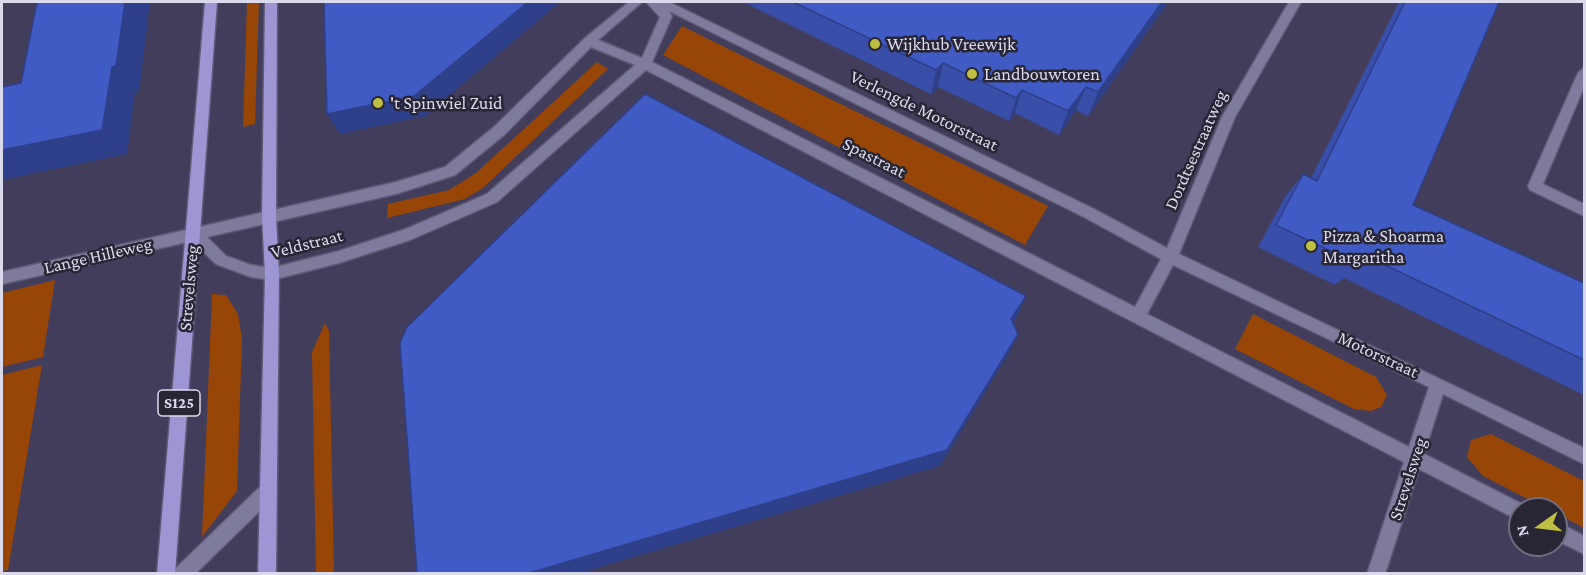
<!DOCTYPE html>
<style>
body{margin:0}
#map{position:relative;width:1586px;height:575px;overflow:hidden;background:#413d5b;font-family:"Crimson Pro",serif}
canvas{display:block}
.frame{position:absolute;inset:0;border:3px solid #dbdaed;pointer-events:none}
.north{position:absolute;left:1508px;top:497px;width:60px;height:60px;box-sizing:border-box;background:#282634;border:2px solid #706e7e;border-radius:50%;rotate:256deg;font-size:16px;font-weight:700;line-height:24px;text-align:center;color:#dbdaed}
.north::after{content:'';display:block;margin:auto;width:21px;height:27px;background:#bebe42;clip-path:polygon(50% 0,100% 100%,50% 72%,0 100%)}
</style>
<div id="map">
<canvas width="1586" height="575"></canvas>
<div class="frame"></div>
<div class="north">N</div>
</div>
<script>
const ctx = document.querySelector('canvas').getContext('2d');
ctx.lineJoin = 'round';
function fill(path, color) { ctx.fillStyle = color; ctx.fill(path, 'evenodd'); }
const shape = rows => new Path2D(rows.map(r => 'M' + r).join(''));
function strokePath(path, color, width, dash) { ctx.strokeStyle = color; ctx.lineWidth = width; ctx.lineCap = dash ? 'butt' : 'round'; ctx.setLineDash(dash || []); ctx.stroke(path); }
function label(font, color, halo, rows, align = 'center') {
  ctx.font = font + ' "Crimson Pro",serif'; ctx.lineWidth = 5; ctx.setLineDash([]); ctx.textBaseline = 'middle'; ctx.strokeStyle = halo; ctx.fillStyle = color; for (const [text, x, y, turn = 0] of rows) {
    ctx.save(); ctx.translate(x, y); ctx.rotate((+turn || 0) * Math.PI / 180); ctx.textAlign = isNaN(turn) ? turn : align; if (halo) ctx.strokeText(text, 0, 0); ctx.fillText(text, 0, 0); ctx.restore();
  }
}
const green = shape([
 [247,2,259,2,255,124,243,127],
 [682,26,1048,206,1025,245,663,55],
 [597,62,608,69,483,188,465,199,387,218,388,204,449,190,476,173],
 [55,280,43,357,2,367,2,293],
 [212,294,226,295,238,314,242,339,237,491,202,537],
 [1253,314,1376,377,1387,395,1381,407,1371,411,1354,409,1235,349],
 [325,323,329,331,334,573,316,574,312,352],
 [42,365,8,570,2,571,2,375],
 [1491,434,1584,481,1584,528,1556,513,1556,509,1547,509,1483,476,1467,457,1471,440]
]);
const minor = shape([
 [629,2,642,2,598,40,642,58,660,17,646,2,669,2,1094,209,1167,248,1222,117,1289,2,1301,2,1235,117,1179,254,1584,448,1584,464,1443,394,1424,454,1526,506,1527,509,1520,509,1520,521,1419,469,1385,574,1367,574,1404,462,646,70,497,202,410,240,339,263,272,280,251,277,216,264,192,241,2,284,2,272,396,182,445,167,494,127,585,38,629,2],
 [669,11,1084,217,1161,259,1135,307,652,62,672,16,669,11],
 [591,47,635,65,487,194,406,229,339,251,272,268,251,265,226,256,207,237,396,194,455,175,504,135,591,47],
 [1173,265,1429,387,1409,447,1147,314,1173,265],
 [1584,68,1584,87,1543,184,1584,204,1584,216,1530,190,1528,186,1578,73,1584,68],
 [268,483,274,485,277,491,274,497,195,574,173,574,176,568,262,485,268,483],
 [1556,521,1584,536,1584,554,1556,540,1556,521]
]);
const primary = shape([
 [205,2,217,2,175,574,157,574,205,2],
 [265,2,277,2,276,216,279,274,276,574,258,574,265,274,262,216,265,2]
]);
const wall = shape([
 [743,2,1168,2,1088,116,1076,110,1059,135,1015,113,1009,121,938,87,931,94],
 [1399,2,1499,2,1413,205,1584,283,1584,395,1344,278,1335,285,1258,247,1285,197,1303,174,1311,178]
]);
const shadedWall = shape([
 [125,2,150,2,139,92,135,92,127,154,2,180,2,150,112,67],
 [528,2,560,2,425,116,340,134,327,114],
 [1162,2,1168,2,1088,116,1098,92],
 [943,63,938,87,931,94,936,70],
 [1086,87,1076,110,1059,135,1068,111],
 [1022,90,1015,113,1009,121,1016,98],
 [1026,296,1017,317,1002,339,1011,319],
 [1018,334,1009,353,940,466,580,573,529,573]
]);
const building = shape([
 [37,2,125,2,116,66,112,67,102,130,2,150,2,87,21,83,37,2],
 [324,2,528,2,414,96,327,114,324,2],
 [793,2,1162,2,1098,92,1086,87,1068,111,1022,90,1016,98,943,63,936,70,793,2],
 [1405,2,1499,2,1413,205,1584,283,1584,360,1362,254,1358,264,1276,225,1303,174,1317,181,1405,2],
 [645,94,1026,296,1011,319,1018,334,947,450,529,573,417,573,400,343,407,327,645,94]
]);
const markers = [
 [875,44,6,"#bebe42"],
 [972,74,6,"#bebe42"],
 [378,103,6,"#bebe42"],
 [1311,246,6,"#bebe42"]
];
const shields = [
 [179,403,42]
];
const shieldNames = [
 ["S125",179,403]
];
const poiNames = [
 ["Wijkhub Vreewijk",887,44],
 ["Landbouwtoren",984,74],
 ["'t Spinwiel Zuid",390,103],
 ["Pizza & Shoarma",1323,236],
 ["Margaritha",1323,257]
];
const streetNames = [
 ["Verlengde Motorstraat",924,111,26],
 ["Dordtsestraatweg",1196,150,-66],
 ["Spastraat",874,158,27],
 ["Veldstraat",307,244,-14],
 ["Lange Hilleweg",98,256,-13],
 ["Strevelsweg",189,288,-85],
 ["Motorstraat",1378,355,25],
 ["Strevelsweg",1408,479,-72]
];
fill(green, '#974608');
strokePath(minor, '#5e5a74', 3);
strokePath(primary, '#5e5a74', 3);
fill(minor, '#7e7b9d');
fill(primary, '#9d95d4');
fill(wall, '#384ea9');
fill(shadedWall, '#2e408a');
fill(building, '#415bc5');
strokePath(building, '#2e408a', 1.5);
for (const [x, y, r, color] of markers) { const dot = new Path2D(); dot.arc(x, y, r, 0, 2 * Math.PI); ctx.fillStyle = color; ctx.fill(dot); strokePath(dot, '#282634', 2); }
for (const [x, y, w] of shields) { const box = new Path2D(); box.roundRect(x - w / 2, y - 13, w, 26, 4.5); ctx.fillStyle = '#282634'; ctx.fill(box); strokePath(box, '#dbdaed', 1.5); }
label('bold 16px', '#dbdaed', null, shieldNames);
label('18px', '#dbdaed', '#282634', poiNames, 'left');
label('18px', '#dbdaed', '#282634', streetNames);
</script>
